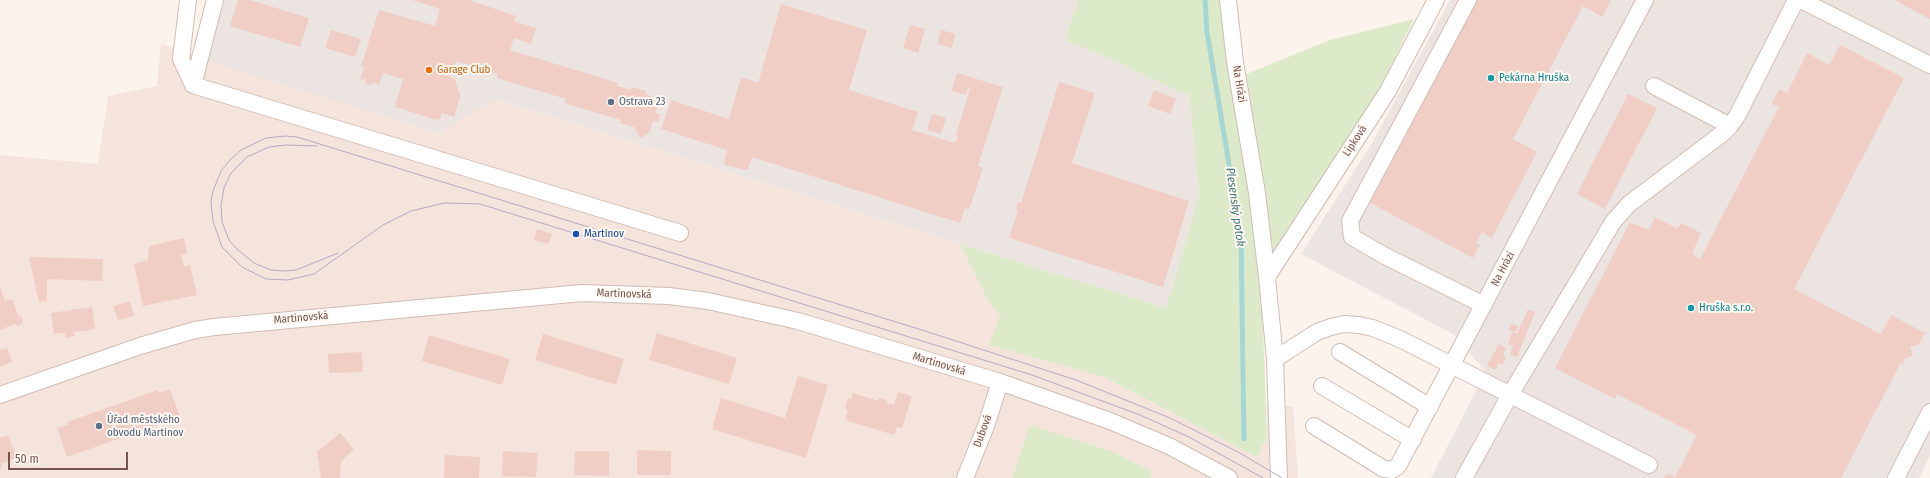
<!DOCTYPE html>
<meta charset="utf-8">
<style>
body{margin:0}
#map{position:relative;width:1930px;height:478px;overflow:hidden;background:#fcf3ec;font-family:"Fira Sans Condensed",sans-serif}
canvas{display:block}
.scale{position:absolute;left:8px;top:452px;width:120px;height:18px;box-sizing:border-box;border:2px solid #77564f;border-top:0;padding-left:5px;font-size:12px;line-height:14px;white-space:nowrap;color:#77564f;-webkit-text-stroke:3px #fef8f3;paint-order:stroke}
</style>
<div id="map">
<canvas width="1930" height="478"></canvas>
<div class="scale">50 m</div>
</div>
<script>
const ctx = document.querySelector('canvas').getContext('2d');
ctx.lineJoin = 'round';
function fill(path, color) { ctx.fillStyle = color; ctx.fill(path, 'evenodd'); }
const shape = rows => new Path2D(rows.map(r => 'M' + r).join(''));
function strokePath(path, color, width, dash) { ctx.strokeStyle = color; ctx.lineWidth = width; ctx.lineCap = dash ? 'butt' : 'round'; ctx.setLineDash(dash || []); ctx.stroke(path); }
function label(font, color, halo, rows, align = 'center') {
  ctx.font = font + ' "Fira Sans Condensed",sans-serif'; ctx.lineWidth = 4; ctx.setLineDash([]); ctx.textBaseline = 'middle'; ctx.strokeStyle = halo; ctx.fillStyle = color; for (const [text, x, y, turn = 0] of rows) {
    ctx.save(); ctx.translate(x, y); ctx.rotate((+turn || 0) * Math.PI / 180); ctx.textAlign = isNaN(turn) ? turn : align; if (halo) ctx.strokeText(text, 0, 0); ctx.fillText(text, 0, 0); ctx.restore();
  }
}
const residential = shape([
 [161,44,438,133,494,99,960,244,990,304,1000,316,990,345,1104,377,1257,457,1267,438,1266,406,1293,406,1298,478,1151,478,1152,471,1110,451,1030,425,1012,478,0,478,0,155,98,164,108,96,157,86]
]);
const industrial = shape([
 [206,0,1078,0,1065,40,1097,53,1189,96,1199,195,1166,308,495,99,439,133,192,56],
 [1450,0,1930,0,1930,456,1919,478,1431,478,1486,372,1453,334,1301,254,1372,143]
]);
const green = shape([
 [1078,0,1236,0,1244,75,1330,40,1414,19,1322,207,1261,272,1267,438,1257,457,1104,377,989,345,1000,316,990,304,960,244,1166,308,1199,195,1189,96,1097,53,1065,40],
 [1030,425,1110,451,1152,471,1151,478,1012,478]
]);
const stream = shape([
 [1205,0,1207,32,1241,236,1244,439]
]);
const building = shape([
 [238,0,250,0,309,18,300,47,230,26],
 [412,0,469,0,516,16,514,21,536,28,531,44,514,38,510,50,618,83,617,86,631,90,631,87,646,91,645,94,659,99,655,113,660,114,658,122,653,121,649,133,640,138,634,127,620,123,621,120,564,103,566,99,497,78,498,74,456,61,450,77,455,79,460,96,454,117,442,113,440,119,437,120,395,107,403,79,383,73,379,85,372,82,371,85,365,83,366,80,360,79,364,67,361,66,379,10,435,26,440,9],
 [1477,0,1611,0,1602,17,1583,6,1513,139,1537,152,1492,238,1482,232,1476,243,1480,245,1473,258,1370,203],
 [1894,0,1930,0,1930,19],
 [781,4,867,30,849,90,918,112,912,130,955,143,958,136,956,135,970,89,968,88,966,95,951,91,957,73,1003,87,978,166,983,168,969,210,965,208,960,223,752,157,748,169,745,170,725,165,724,161,727,150,661,129,671,100,729,119,741,77,758,83],
 [910,25,925,29,918,53,903,48],
 [331,30,361,39,355,57,325,48],
 [941,30,955,34,952,48,937,44],
 [1840,45,1904,78,1794,289,1881,334,1891,315,1925,333,1918,345,1910,347,1913,356,1905,358,1903,365,1900,364,1841,478,1664,478,1667,473,1675,477,1697,435,1617,394,1615,399,1555,368,1630,222,1649,230,1655,217,1678,229,1681,223,1701,233,1692,254,1700,259,1779,107,1772,104,1779,89,1787,93,1807,53,1829,65],
 [1059,82,1095,93,1072,163,1189,201,1163,287,1009,238,1018,210,1016,209,1018,202,1021,203],
 [1154,90,1176,99,1170,114,1148,106],
 [1628,94,1657,108,1605,209,1577,194],
 [932,114,946,118,941,134,927,130],
 [537,229,552,234,548,244,534,240],
 [184,238,187,253,181,255,184,267,190,265,197,295,143,306,134,264,148,260,149,246],
 [29,257,103,259,102,281,47,279,47,301,39,302],
 [0,287,5,301,12,299,18,315,22,317,23,321,22,324,18,326,14,324,0,330],
 [130,301,134,316,118,320,113,306],
 [92,307,95,329,74,332,75,336,66,338,65,333,54,334,51,313],
 [1528,309,1535,312,1517,357,1510,354,1513,346,1508,344,1512,332,1517,334],
 [1511,324,1518,326,1516,332,1509,330],
 [657,333,737,358,729,384,649,360],
 [543,334,624,359,616,385,535,360],
 [429,335,510,359,502,385,422,361],
 [1499,344,1506,348,1503,355,1506,357,1503,365,1499,363,1495,370,1487,366],
 [7,348,12,362,0,367,0,350],
 [362,352,363,372,329,373,328,354],
 [798,376,828,385,806,458,712,429,721,398,785,418],
 [170,389,180,417,67,457,57,428,68,425,67,422,158,390,159,393],
 [898,392,912,396,902,428,897,427,894,435,845,420,848,410,845,409,848,398,851,399,853,393,878,401,879,398,887,400,886,403,894,405],
 [340,433,354,449,341,461,340,478,321,478,317,452],
 [8,435,17,458,1,463,2,468,0,469,0,438],
 [637,450,671,451,671,475,637,475],
 [503,451,538,453,536,477,502,476],
 [575,451,609,451,609,476,574,475],
 [445,455,480,457,479,478,444,478]
]);
const minor = shape([
 [188,0,181,59,193,85],
 [215,0,193,85,680,233],
 [1228,0,1235,62,1257,193,1267,277,1275,359,1279,478],
 [1468,0,1350,221,1352,237,1385,256,1484,305],
 [1801,0,1930,65],
 [1654,86,1730,126],
 [1267,277,1388,91,1436,0],
 [1340,352,1430,407],
 [1275,359,1317,332,1331,327,1344,324,1359,325,1373,328,1400,339,1649,465],
 [1322,386,1413,440],
 [0,395,140,346,195,330,214,327,582,293,669,296,708,301,798,321,1000,382,1110,421,1169,446,1229,478],
 [1314,426,1384,469,1392,470,1398,466,1645,0],
 [965,478,986,426,1000,382],
 [1464,478,1510,395,1613,222,1629,204,1723,133,1730,126,1737,116,1796,0],
 [1896,478,1930,412]
]);
const tram = shape([
 [317,146,286,145,269,147,247,157,231,173,224,188,221,205,222,222,229,240,237,249,254,263,271,270,284,271,296,270,338,253],
 [1263,478,1189,437,1140,415,1032,375,480,204,444,203,411,211,383,225,314,274,288,280,266,279,242,267,222,247,213,221,211,202,213,191,221,171,230,160,241,150,266,138,285,136,297,137,922,330,1076,380,1170,418,1238,452,1282,478]
]);
const markers = [
 [429,70,4,"#e8710a"],
 [1491,78,4,"#0f9aa8"],
 [611,102,4,"#5c6f8a"],
 [576,234,4,"#1a4fb4"],
 [1691,308,4,"#0f9aa8"],
 [99,426,4,"#5c6f8a"]
];
const foodNames = [
 ["Garage Club",437,70]
];
const cultureNames = [
 ["Pekárna Hruška",1499,78],
 ["Hruška s.r.o.",1699,308]
];
const streetNames = [
 ["Na Hrázi",1239,84,81],
 ["Lipková",1355,141,-57],
 ["Na Hrázi",1503,269,-62],
 ["Martinovská",624,294,2],
 ["Martinovská",301,318,-5],
 ["Martinovská",939,364,17],
 ["Dubová",983,431,-70]
];
const serviceNames = [
 ["Ostrava 23",619,102],
 ["Úřad městského",107,420],
 ["obvodu Martinov",107,433]
];
const transitNames = [
 ["Martinov",584,234]
];
const waterNames = [
 ["Plesenský potok",1235,207,82]
];
fill(residential, '#f4e4db');
fill(industrial, '#ece4e1');
fill(green, '#ddeaca');
strokePath(stream, '#a7d7d5', 5);
fill(building, '#f0cec5');
strokePath(minor, '#d1bcb4', 18);
strokePath(minor, '#fff', 16);
strokePath(tram, '#b4a9c7', 1);
for (const [x, y, r, color] of markers) { const dot = new Path2D(); dot.arc(x, y, r, 0, 2 * Math.PI); ctx.fillStyle = color; ctx.fill(dot); strokePath(dot, '#fef8f3', 1.5); }
label('11px', '#c56008', '#fef8f3', foodNames, 'left');
label('11px', '#0d838f', '#fef8f3', cultureNames, 'left');
label('11px', '#77564f', '#fef8f3', streetNames);
label('11px', '#4e5e75', '#fef8f3', serviceNames, 'left');
label('11px', '#164399', '#fef8f3', transitNames, 'left');
label('italic 12px', '#427b79', '#fef8f3', waterNames);
</script>
